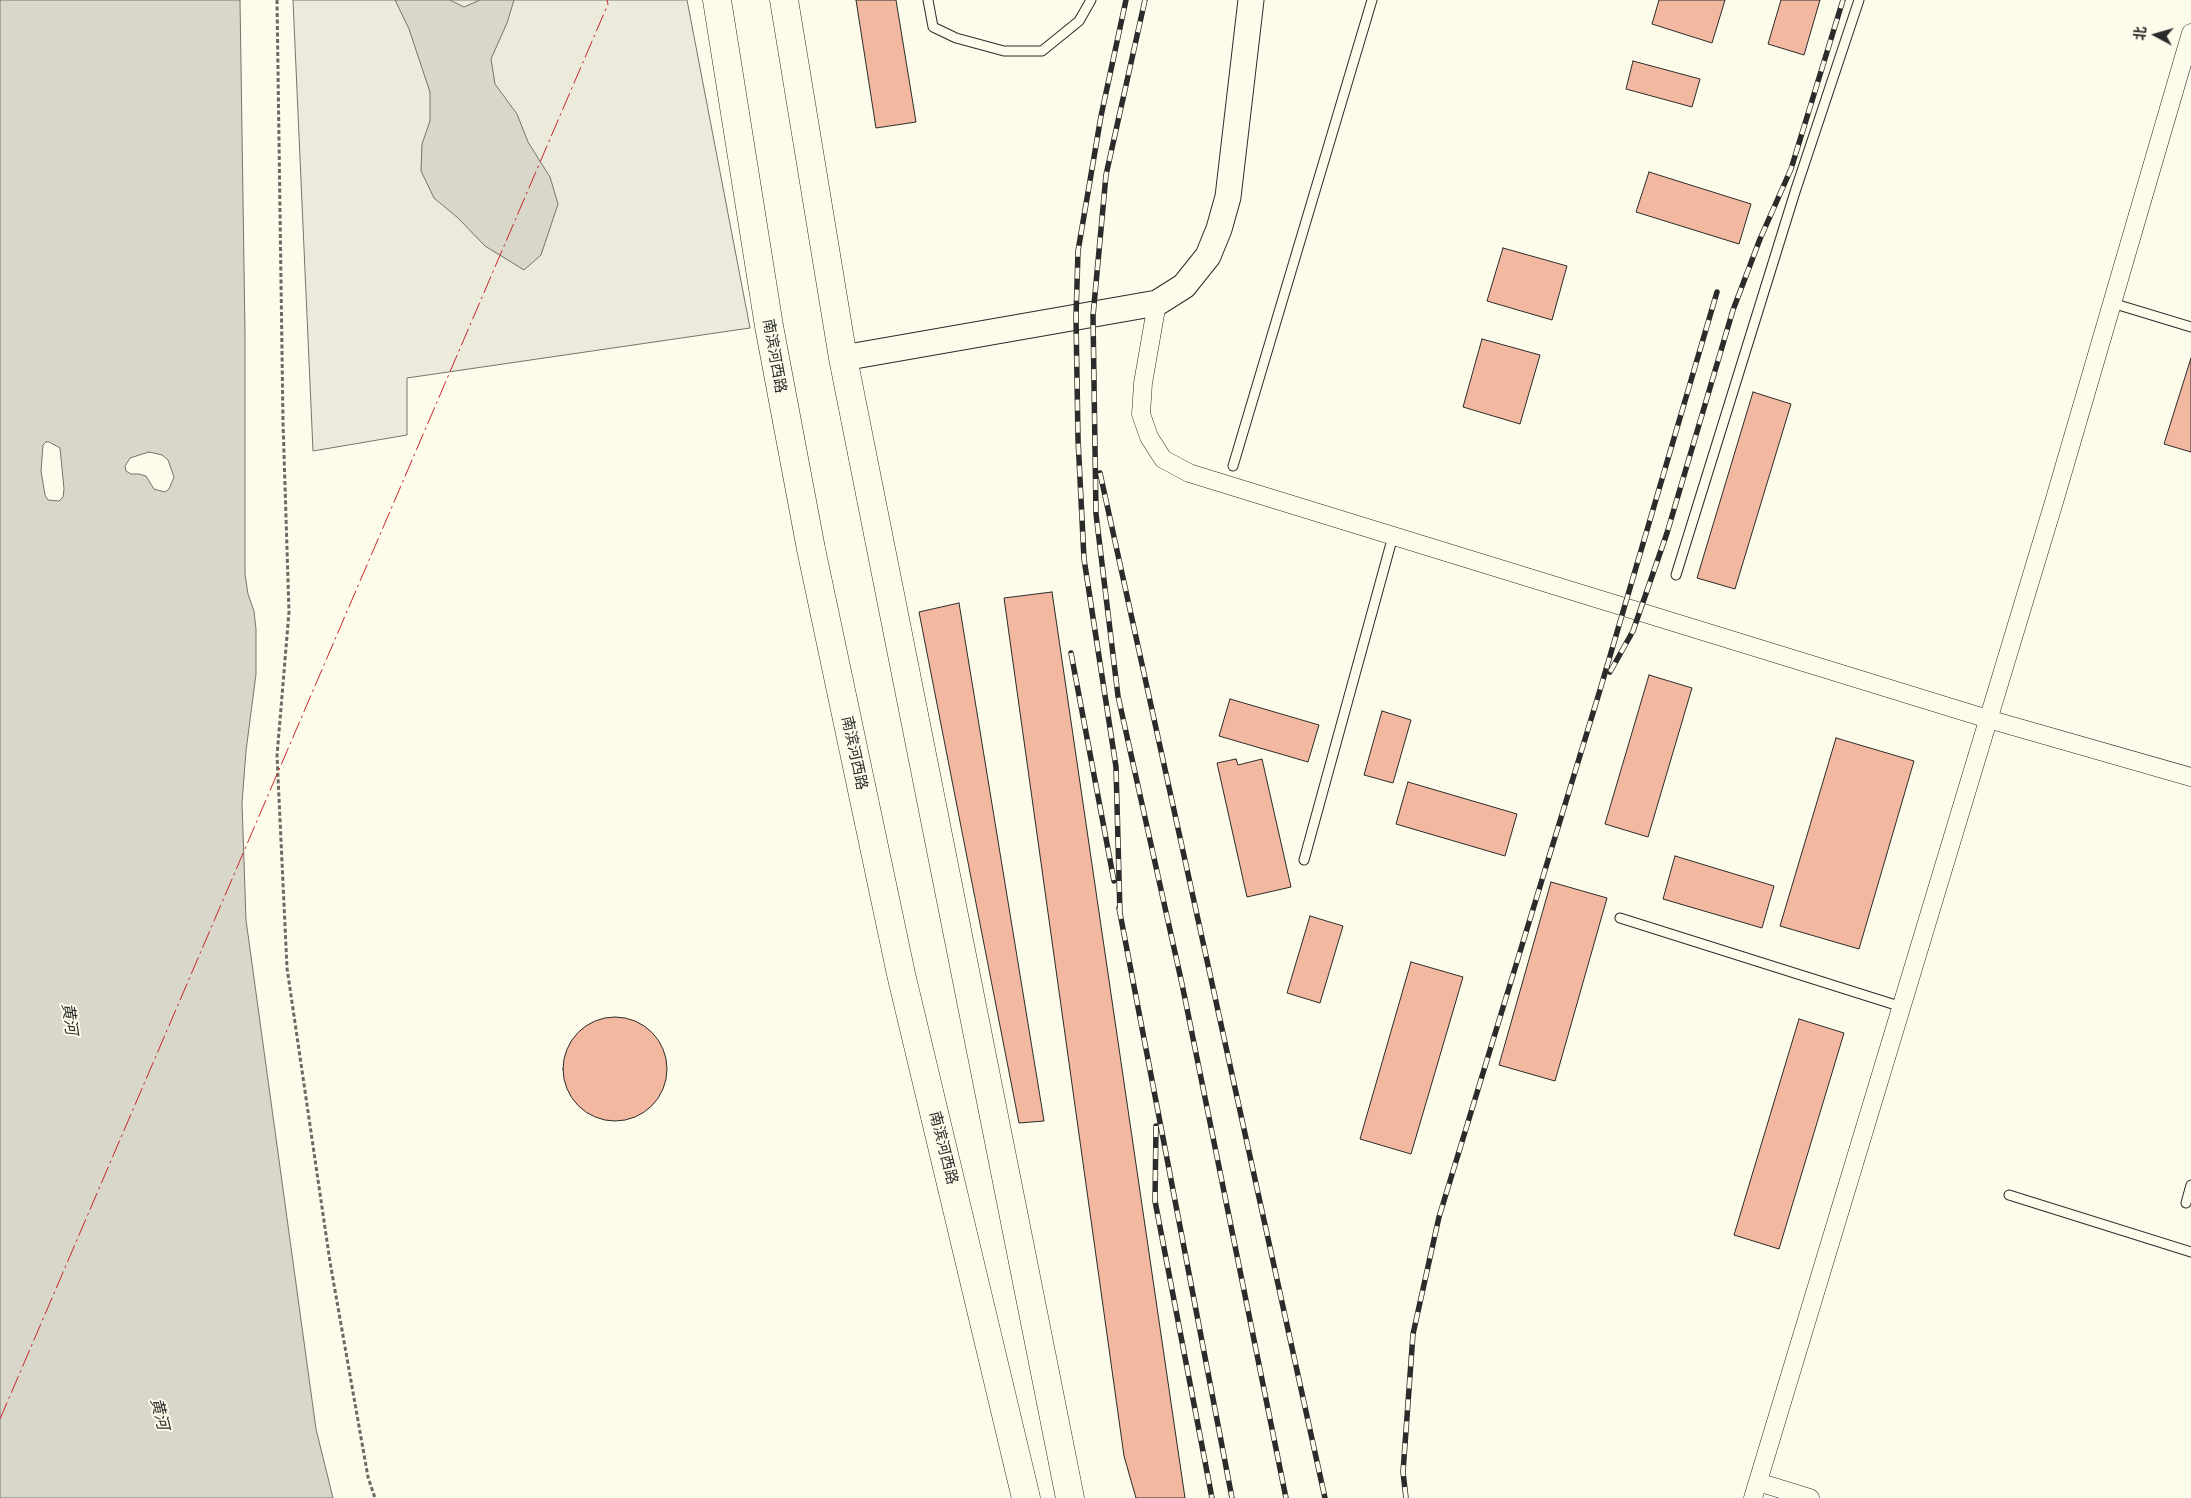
<!DOCTYPE html>
<meta charset="utf-8">
<style>
body{margin:0}
#map{position:relative;width:2191px;height:1498px;overflow:hidden;background:#fdfbea;font-family:"Fira Sans","Noto Sans SC",sans-serif}
canvas{display:block}
.north{position:absolute;left:2131px;top:10px;width:50px;height:50px;-webkit-text-stroke:4px #fdfbea;paint-order:stroke;rotate:276deg;font-size:14px;font-weight:700;line-height:20px;text-align:center;color:#2b2b2b}
.north::after{content:'';display:block;margin:auto;width:18px;height:22px;background:#2b2b2b;clip-path:polygon(50% 0,100% 100%,50% 72%,0 100%)}
</style>
<div id="map">
<canvas width="2191" height="1498"></canvas>
<div class="north">北</div>
</div>
<script>
const ctx = document.querySelector('canvas').getContext('2d');
ctx.lineJoin = 'round';
function fill(path, color) { ctx.fillStyle = color; ctx.fill(path, 'evenodd'); }
const shape = rows => new Path2D(rows.map(r => 'M' + r).join(''));
function strokePath(path, color, width, dash) { ctx.strokeStyle = color; ctx.lineWidth = width; ctx.lineCap = dash ? 'butt' : 'round'; ctx.setLineDash(dash || []); ctx.stroke(path); }
function label(font, color, halo, rows, align = 'center') {
  ctx.font = font + ' "Fira Sans","Noto Sans SC",sans-serif'; ctx.lineWidth = 4; ctx.setLineDash([]); ctx.textBaseline = 'middle'; ctx.strokeStyle = halo; ctx.fillStyle = color; for (const [text, x, y, turn = 0] of rows) {
    ctx.save(); ctx.translate(x, y); ctx.rotate((+turn || 0) * Math.PI / 180); ctx.textAlign = isNaN(turn) ? turn : align; if (halo) ctx.strokeText(text, 0, 0); ctx.fillText(text, 0, 0); ctx.restore();
  }
}
const green = shape([
 [293,0,687,0,750,328,407,378,407,435,313,451,293,0]
]);
const water = shape([
 [0,0,240,0,245,333,245,574,248,594,254,611,256,629,256,674,246,751,242,803,246,920,316,1429,333,1498,0,1498,0,0],
 [46,442,49,442,60,448,64,489,63,497,59,501,48,500,45,495,41,471,43,445,46,442],
 [149,452,162,455,168,460,174,477,169,489,165,492,154,489,146,476,139,474,131,474,126,471,125,466,130,458,149,452],
 [395,0,450,0,464,7,480,0,514,0,507,23,491,59,495,84,517,114,528,142,550,177,558,204,541,255,524,270,485,246,458,218,434,198,421,171,422,144,430,121,430,92,409,29,395,0]
]);
const building = shape([
 [856,0,896,0,916,122,876,128,856,0],
 [1659,0,1725,0,1712,43,1652,24,1659,0],
 [1781,0,1820,0,1804,55,1768,44,1781,0],
 [1633,61,1700,79,1692,107,1626,89,1633,61],
 [1649,172,1751,204,1739,244,1636,212,1649,172],
 [1503,248,1567,266,1552,320,1487,301,1503,248],
 [1482,339,1540,355,1520,424,1463,407,1482,339],
 [2191,358,2191,452,2164,444,2191,358],
 [1753,392,1791,404,1735,589,1697,578,1753,392],
 [1052,592,1185,1498,1136,1498,1124,1456,1004,598,1052,592],
 [959,603,1044,1121,1019,1123,919,612,959,603],
 [1649,675,1692,688,1648,837,1605,824,1649,675],
 [1230,699,1319,725,1308,762,1219,736,1230,699],
 [1382,711,1411,720,1393,783,1364,775,1382,711],
 [1836,738,1914,761,1859,949,1780,926,1836,738],
 [1236,759,1238,765,1262,759,1291,887,1247,897,1217,763,1236,759],
 [1408,782,1517,814,1505,856,1396,824,1408,782],
 [1675,856,1774,886,1762,928,1663,899,1675,856],
 [1551,882,1607,898,1555,1081,1499,1065,1551,882],
 [1310,916,1343,926,1320,1003,1287,993,1310,916],
 [1411,962,1463,977,1411,1154,1360,1139,1411,962],
 '563 1069a52 52 0 1 1 104 0a52 52 0 1 1-104 0Z',
 [1799,1019,1844,1033,1779,1249,1734,1235,1799,1019]
]);
const path = shape([
 [277,0,283,422,289,612,277,756,287,968,330,1262,368,1477,375,1498]
]);
const lane = shape([
 [928,0,933,27,956,38,1004,51,1042,51,1079,21,1091,0],
 [2112,303,2191,327],
 [1233,466,1372,0],
 [1676,575,1795,192,1859,0],
 [1304,860,1393,536],
 [1620,918,1902,1007],
 [2009,1195,2191,1252],
 [2186,1203,2191,1185]
]);
const street = shape([
 [1157,303,1143,383,1141,414,1149,437,1163,459,1189,473,1988,719,2191,777],
 [1758,1482,1810,1498],
 [1753,1498,2054,502,2191,33]
]);
const secondary = shape([
 [843,358,1157,303,1184,286,1208,256,1219,229,1228,197,1251,0]
]);
const highway = shape([
 [717,0,769,326,811,549,901,974,1026,1498],
 [784,0,843,358,1070,1498]
]);
const rail = shape([
 [1145,0,1106,175,1093,316,1096,514,1118,696,1182,984,1286,1498],
 [1100,473,1325,1498],
 [1071,653,1114,881],
 [1610,672,1633,631,1667,533,1733,310,1760,239,1791,169,1843,0],
 [1119,908,1232,1498],
 [1120,914,1116,767,1084,559,1078,439,1076,317,1078,251,1101,116,1126,0],
 [1156,1126,1155,1201,1212,1498],
 [1406,1498,1403,1472,1413,1334,1439,1217,1600,690,1717,292]
]);
const power = shape([
 [0,1419,608,4,607,0]
]);
const streetNames = [
 ["南滨河西路",774,356,80],
 ["南滨河西路",854,753,78],
 ["南滨河西路",943,1148,76]
];
const waterNames = [
 ["黄河",69,1019,82],
 ["黄河",159,1414,76]
];
fill(green, '#ecebdb');
strokePath(green, '#74746e', 1);
fill(water, '#d8d7c9');
strokePath(water, '#74746e', 1);
fill(building, '#f2b8a0');
strokePath(building, '#2b2b2b', 1);
strokePath(lane, '#2b2b2b', 11);
strokePath(street, '#2b2b2b', 19);
strokePath(secondary, '#2b2b2b', 27);
strokePath(highway, '#2b2b2b', 29);
strokePath(path, '#6a6964', 3, [4, 2.5]);
strokePath(lane, '#fdfbea', 9);
strokePath(street, '#fdfbea', 18);
strokePath(secondary, '#fdfbea', 25);
strokePath(highway, '#fdfbea', 28);
strokePath(rail, '#2b2b2b', 5.5);
strokePath(rail, '#fdfbea', 4, [11]);
strokePath(power, '#c62828', 1, [18, 4, 2.5, 4]);
label('15px', '#2b2b2b', '#fdfbea', streetNames);
label('italic 16px', '#2b2b2b', '#fdfbea', waterNames);
</script>
